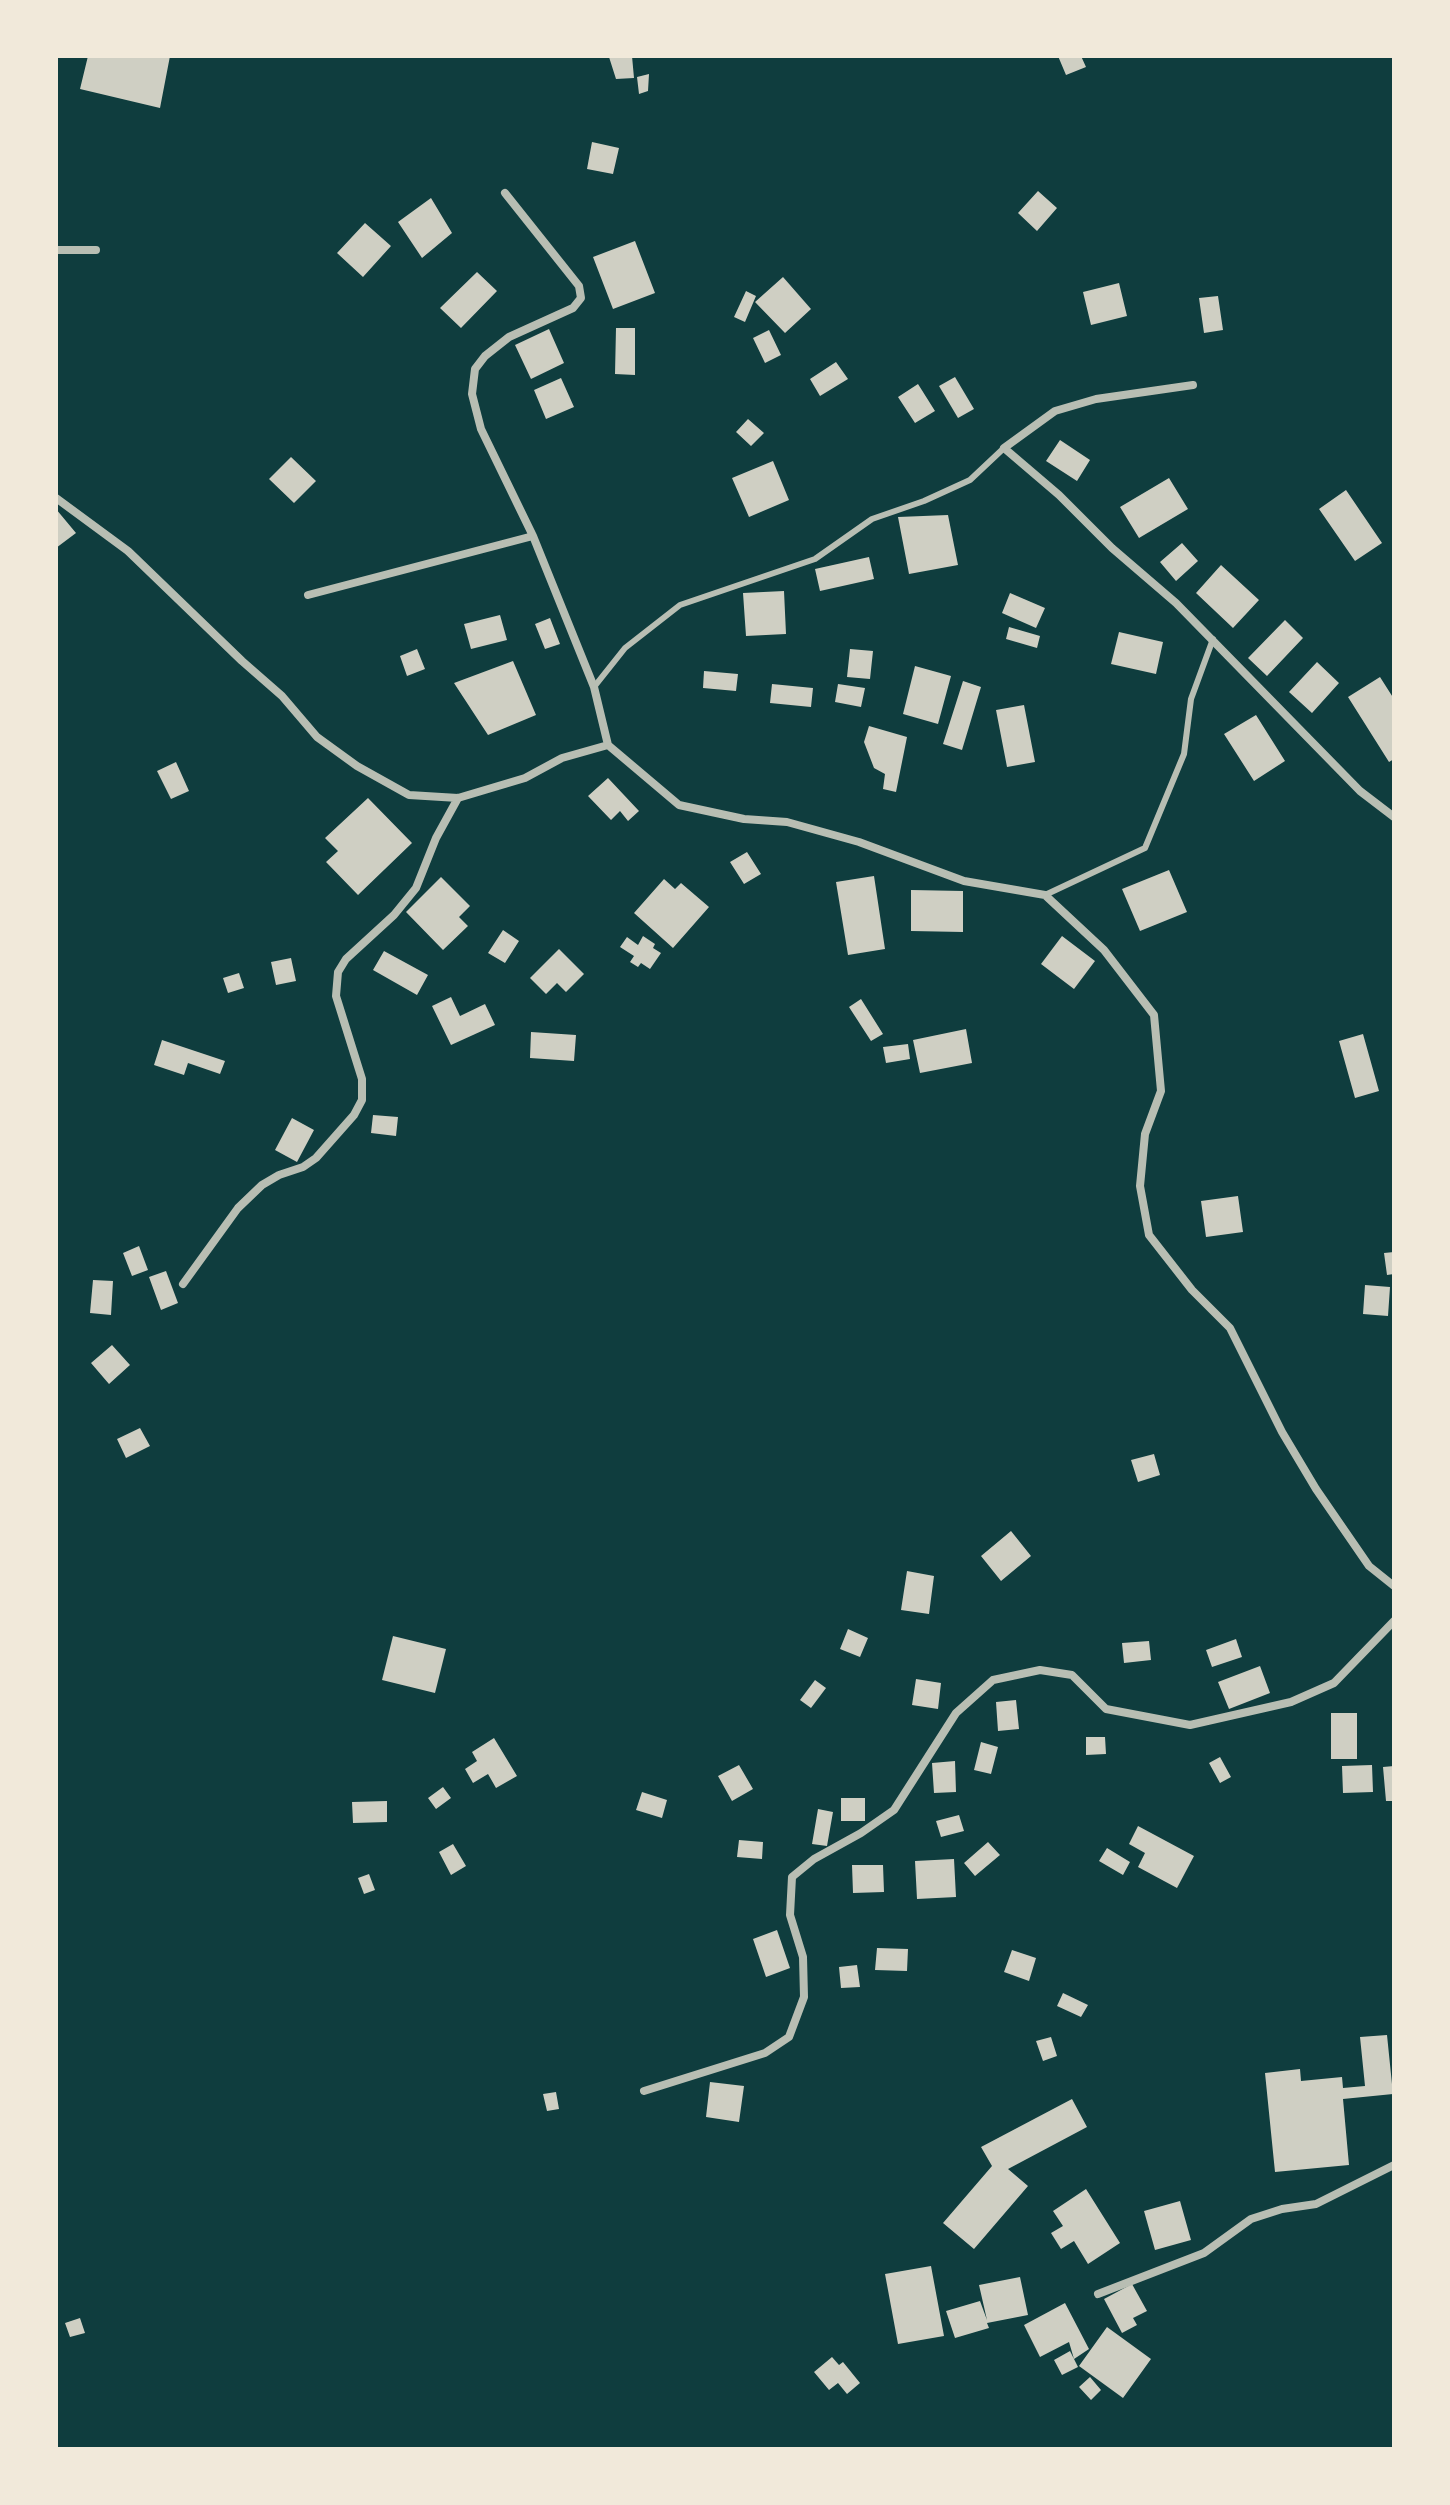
<!DOCTYPE html>
<style>
body{margin:0}
#map{position:relative;width:1450px;height:2505px;overflow:hidden;background:#0f3d3e;font-family:Roboto,sans-serif}
canvas{display:block}
.frame{position:absolute;inset:0;border:58px solid #f1e9da;pointer-events:none}
</style>
<div id="map">
<canvas width="1450" height="2505"></canvas>
<div class="frame"></div>
</div>
<script>
const ctx = document.querySelector('canvas').getContext('2d');
ctx.lineJoin = 'round';
function fill(path, color) { ctx.fillStyle = color; ctx.fill(path, 'evenodd'); }
const shape = rows => new Path2D(rows.map(r => 'M' + r).join(''));
function strokePath(path, color, width, dash) { ctx.strokeStyle = color; ctx.lineWidth = width; ctx.lineCap = dash ? 'butt' : 'round'; ctx.setLineDash(dash || []); ctx.stroke(path); }
const building = shape([
 [88,56,170,56,160,108,80,89],
 [632,56,634,78,616,79,609,57],
 [1058,56,1081,56,1086,67,1066,75],
 [649,74,648,91,639,94,637,77],
 [592,142,619,148,613,174,587,169],
 [1038,191,1057,208,1037,231,1018,213],
 [431,198,452,233,422,258,398,222],
 [365,223,391,246,363,277,337,253],
 [635,241,655,293,613,309,593,257],
 [477,272,497,291,461,328,440,308],
 [783,277,811,309,785,333,755,302],
 [1119,283,1127,316,1091,325,1083,292],
 [746,291,756,296,745,322,734,317],
 [1218,296,1223,330,1204,333,1199,298],
 [616,328,635,328,635,375,615,374],
 [549,329,564,363,531,379,515,345],
 [769,330,781,355,765,363,753,338],
 [836,362,848,379,820,396,810,379],
 [955,377,974,409,958,418,939,386],
 [561,378,574,407,546,419,534,390],
 [918,384,935,411,915,423,898,397],
 [748,419,764,433,751,446,736,432],
 [1060,440,1090,460,1077,481,1046,461],
 [291,457,316,481,294,503,269,479],
 [773,461,789,500,749,517,732,478],
 [1169,478,1188,509,1139,538,1120,507],
 [1346,490,1382,543,1355,561,1319,509],
 [56,509,76,533,56,548],
 [948,515,958,565,909,574,898,517],
 [1182,543,1198,561,1176,581,1160,562],
 [869,557,874,579,820,591,815,569],
 [1221,565,1259,600,1233,628,1196,593],
 [784,591,786,634,746,636,743,593],
 [1010,593,1045,608,1036,628,1002,613],
 [500,615,507,640,471,649,464,624],
 [550,618,560,644,545,649,535,624],
 [1285,620,1303,638,1267,676,1248,658],
 [1009,627,1040,636,1037,648,1006,639],
 [1119,632,1163,642,1156,674,1111,664],
 [417,649,425,669,407,676,400,656],
 [850,649,873,651,870,679,847,677],
 [513,661,536,715,488,735,454,683],
 [1317,662,1339,683,1312,713,1289,692],
 [915,666,951,676,938,724,903,714],
 [704,671,738,674,736,691,703,688],
 [1380,677,1394,699,1394,759,1389,762,1348,697],
 [963,681,981,687,962,750,943,744],
 [772,684,813,688,811,707,770,703],
 [838,684,865,688,861,707,835,702],
 [1024,705,1035,762,1007,767,996,710],
 [1256,715,1285,761,1254,781,1224,734],
 [869,726,907,737,896,792,883,789,885,774,874,768,864,742],
 [176,762,189,791,171,799,157,771],
 [608,778,639,811,628,821,620,811,611,820,588,796],
 [368,798,412,843,358,895,326,862,338,851,325,838],
 [747,852,761,874,744,884,730,862],
 [1169,870,1187,912,1140,931,1122,889],
 [874,876,885,949,848,955,836,882],
 [441,877,470,906,459,917,468,926,443,950,406,912],
 [664,879,675,889,681,883,709,907,673,948,634,913],
 [911,890,963,891,963,932,911,931],
 [503,930,519,941,505,963,488,953],
 [643,936,655,944,653,948,661,953,650,969,641,963,638,967,630,962,634,956,620,947,627,937,638,945],
 [1062,936,1095,961,1074,989,1041,964],
 [559,949,584,974,566,992,557,983,546,994,530,978],
 [384,951,428,975,417,995,373,970],
 [291,958,296,981,276,985,271,962],
 [239,973,244,988,228,993,223,978],
 [451,997,460,1016,485,1004,495,1025,451,1045,432,1006],
 [861,999,883,1034,871,1041,849,1007],
 [966,1029,972,1063,920,1073,913,1040],
 [531,1032,576,1035,574,1061,530,1058],
 [1363,1034,1379,1091,1355,1098,1339,1041],
 [162,1040,225,1061,220,1074,188,1063,184,1075,154,1065],
 [908,1044,910,1059,886,1063,883,1047],
 [373,1115,398,1117,396,1136,371,1133],
 [292,1118,314,1130,297,1162,275,1150],
 [1238,1196,1243,1232,1206,1237,1201,1201],
 [139,1246,148,1270,132,1276,123,1253],
 [1394,1252,1394,1274,1387,1275,1384,1253],
 [166,1271,178,1303,161,1310,149,1277],
 [93,1280,113,1281,111,1315,90,1313],
 [1365,1285,1390,1287,1388,1316,1363,1314],
 [112,1345,130,1365,109,1384,91,1363],
 [140,1428,150,1446,126,1458,117,1439],
 [1154,1454,1160,1475,1138,1482,1131,1460],
 [1011,1531,1031,1556,1001,1581,981,1556],
 [907,1571,934,1576,929,1614,901,1610],
 [848,1629,868,1638,860,1657,840,1649],
 [393,1636,446,1649,435,1693,382,1680],
 [1236,1639,1242,1657,1212,1667,1206,1650],
 [1149,1641,1151,1660,1124,1663,1122,1643],
 [1260,1666,1270,1693,1229,1709,1218,1682],
 [916,1679,941,1683,938,1709,912,1705],
 [815,1680,826,1688,811,1708,800,1700],
 [1016,1700,1019,1729,998,1731,996,1702],
 [1331,1713,1357,1713,1357,1759,1331,1759],
 [1086,1737,1105,1737,1106,1754,1086,1755],
 [494,1738,517,1776,496,1788,488,1774,473,1783,465,1769,477,1761,472,1752],
 [981,1742,998,1747,991,1774,974,1770],
 [1220,1757,1231,1777,1220,1783,1209,1763],
 [955,1761,956,1792,934,1793,932,1763],
 [739,1765,753,1789,732,1801,718,1776],
 [1372,1765,1373,1792,1343,1793,1342,1766],
 [1394,1766,1394,1801,1386,1801,1383,1767],
 [443,1787,451,1798,436,1809,428,1798],
 [642,1792,667,1800,662,1818,636,1810],
 [841,1798,865,1798,865,1821,841,1821],
 [387,1801,387,1822,353,1823,352,1802],
 [818,1809,833,1812,827,1846,812,1844],
 [959,1815,964,1831,941,1837,936,1821],
 [1138,1826,1194,1856,1177,1888,1138,1867,1145,1853,1129,1844],
 [739,1840,763,1842,762,1859,737,1857],
 [988,1842,1000,1855,975,1876,964,1863],
 [453,1844,466,1866,451,1875,439,1852],
 [1107,1848,1130,1862,1123,1875,1099,1861],
 [954,1859,956,1897,917,1899,915,1861],
 [852,1865,883,1865,884,1892,853,1893],
 [369,1874,375,1890,364,1894,358,1878],
 [777,1930,790,1968,766,1977,753,1939],
 [877,1948,908,1949,907,1971,875,1970],
 [1012,1950,1036,1958,1029,1981,1004,1972],
 [857,1965,860,1987,841,1988,839,1967],
 [1063,1993,1088,2005,1081,2017,1057,2006],
 [1387,2035,1393,2094,1343,2099,1349,2165,1275,2172,1265,2073,1300,2069,1301,2081,1342,2077,1343,2088,1365,2086,1360,2037],
 [1051,2037,1057,2056,1043,2061,1036,2041],
 [710,2082,744,2086,739,2122,706,2117],
 [556,2092,559,2109,547,2111,543,2094],
 [1072,2099,1087,2127,1008,2169,1028,2186,974,2249,943,2223,992,2166,981,2147],
 [1086,2189,1120,2243,1088,2264,1074,2241,1061,2249,1051,2233,1063,2226,1053,2211],
 [1180,2201,1191,2240,1155,2250,1144,2211],
 [931,2266,944,2336,898,2344,885,2274],
 [1020,2277,1028,2315,987,2323,989,2328,955,2338,946,2311,980,2301,987,2320,979,2285],
 [1132,2284,1147,2311,1133,2318,1137,2325,1122,2333,1104,2299],
 [1065,2303,1089,2349,1074,2359,1069,2342,1040,2357,1024,2325],
 [80,2318,85,2333,70,2337,65,2323],
 [1107,2327,1151,2359,1123,2398,1079,2366],
 [1070,2351,1078,2367,1062,2375,1054,2360],
 [832,2357,839,2365,843,2362,860,2383,847,2394,838,2383,829,2390,814,2372],
 [1090,2377,1101,2390,1091,2400,1079,2387]
]);
const service = shape([
 [594,687,625,648,680,605,815,559,872,519,924,501,970,480,1004,448],
 [1045,895,1145,848,1184,754,1191,699,1213,639]
]);
const minor = shape([
 [505,193,579,286,581,298,573,308,509,337,485,356,475,369,472,394,481,429,533,536,594,687,608,745],
 [56,250,96,250],
 [1193,385,1096,399,1055,411,1004,448,1059,495,1112,548,1176,603,1360,791,1394,817],
 [56,498,128,551,242,661,282,696,317,737,357,766,409,795,458,798,525,778,562,758,608,745,679,805,744,819,787,822,859,842,964,881,1045,895,1104,950,1154,1015,1161,1091,1145,1134,1140,1186,1149,1235,1192,1290,1230,1328,1282,1432,1316,1489,1369,1566,1394,1586],
 [308,595,533,536],
 [183,1284,238,1208,262,1185,279,1175,303,1167,316,1158,354,1115,362,1100,362,1079,336,996,338,972,346,959,394,915,416,888,436,838,458,798],
 [644,2091,765,2053,789,2037,804,1997,803,1957,790,1915,792,1877,814,1859,861,1833,894,1810,956,1713,993,1680,1040,1670,1072,1675,1106,1709,1190,1725,1291,1702,1334,1683,1394,1621],
 [1098,2294,1204,2253,1251,2219,1282,2209,1316,2204,1394,2165]
]);
fill(building, '#cfcfc3');
strokePath(service, '#b8beb3', 6);
strokePath(minor, '#b8beb3', 8);
</script>
